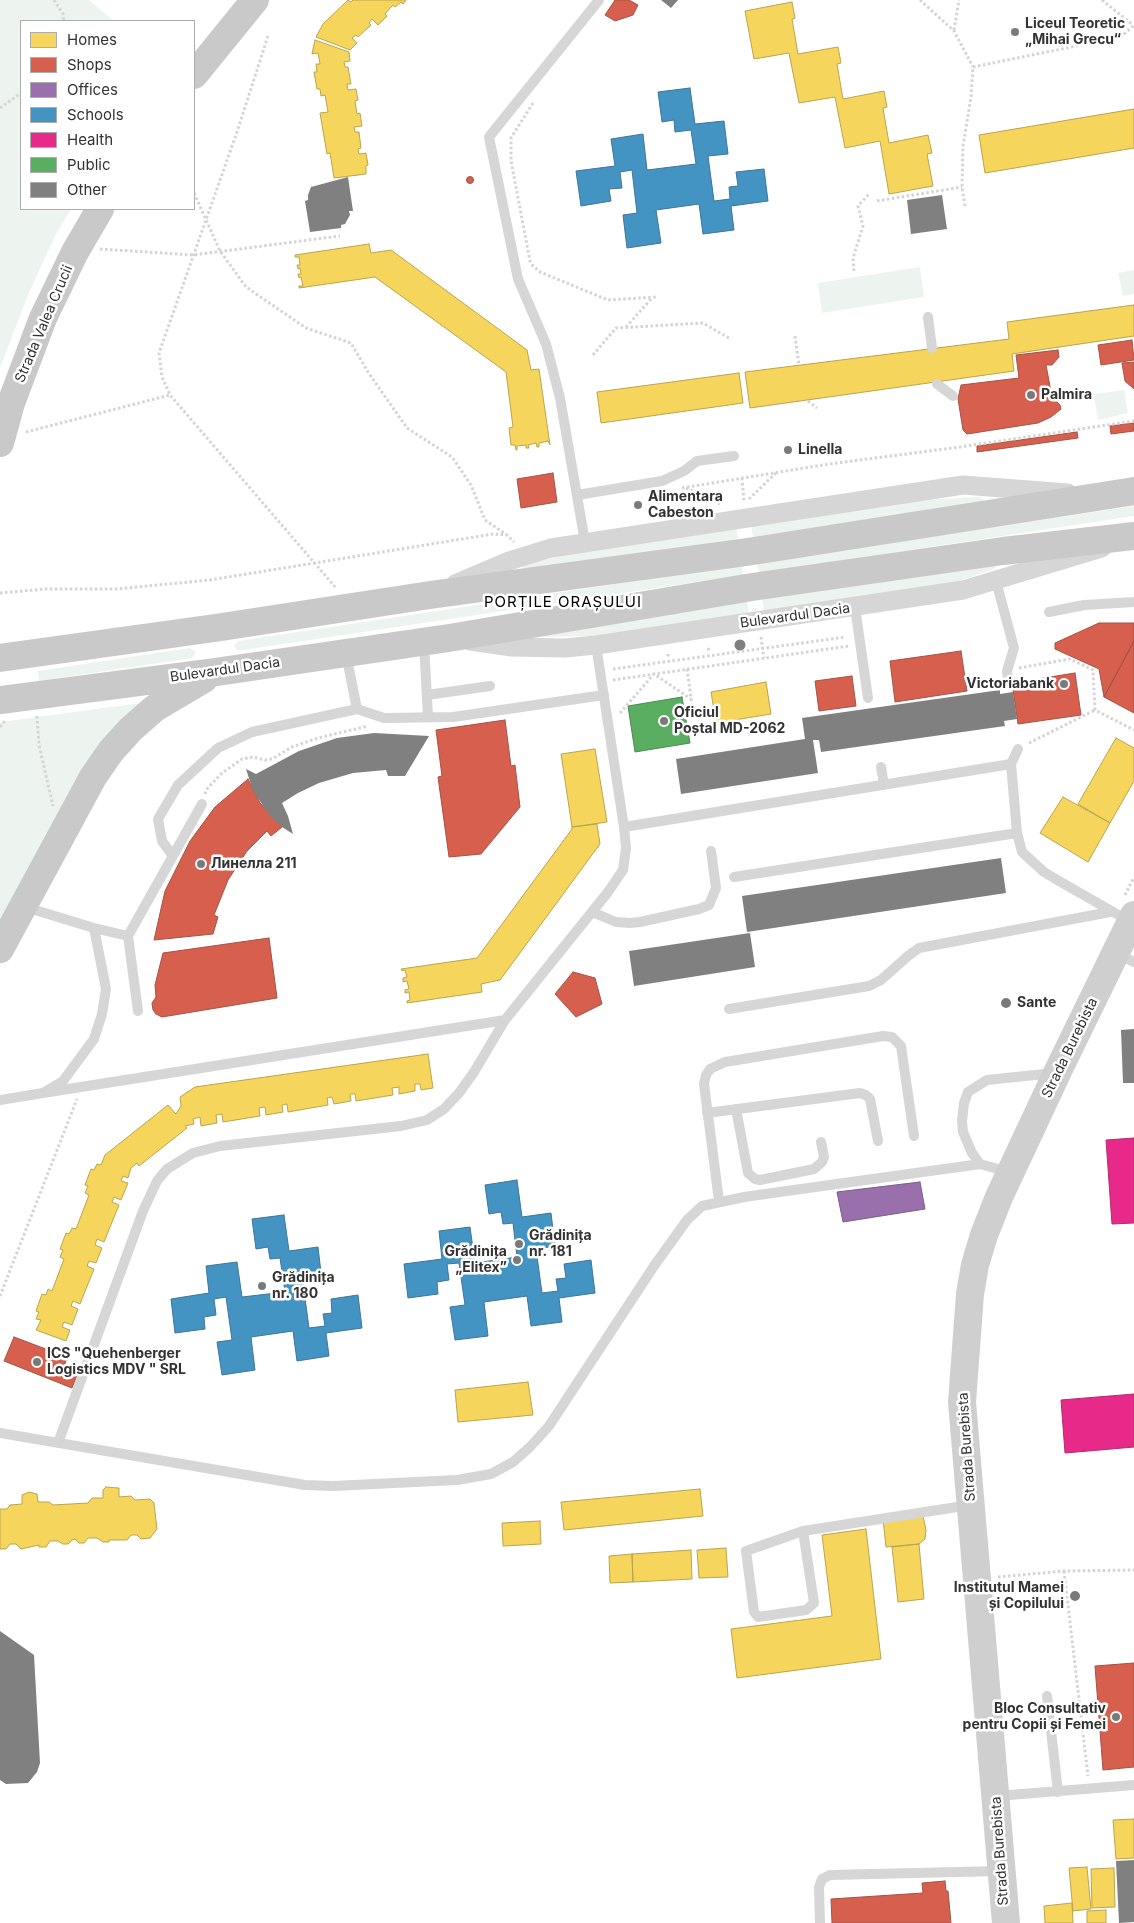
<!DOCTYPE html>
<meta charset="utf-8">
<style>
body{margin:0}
#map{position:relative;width:1134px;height:1923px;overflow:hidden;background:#fff;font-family:Inter,sans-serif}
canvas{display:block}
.legend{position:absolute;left:20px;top:20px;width:175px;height:190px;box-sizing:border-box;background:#fff;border:1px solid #adadad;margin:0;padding:6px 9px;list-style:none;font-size:15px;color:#323232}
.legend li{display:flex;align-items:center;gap:10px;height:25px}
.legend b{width:25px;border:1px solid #adadad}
</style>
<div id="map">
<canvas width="1134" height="1923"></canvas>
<ul class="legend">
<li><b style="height:14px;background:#f6d55c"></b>Homes</li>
<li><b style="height:14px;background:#d6604d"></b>Shops</li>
<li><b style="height:14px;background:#9970ab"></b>Offices</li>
<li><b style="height:14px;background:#4393c3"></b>Schools</li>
<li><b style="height:14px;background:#e7298a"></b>Health</li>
<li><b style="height:14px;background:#5aae61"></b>Public</li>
<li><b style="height:14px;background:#808080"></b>Other</li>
</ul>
</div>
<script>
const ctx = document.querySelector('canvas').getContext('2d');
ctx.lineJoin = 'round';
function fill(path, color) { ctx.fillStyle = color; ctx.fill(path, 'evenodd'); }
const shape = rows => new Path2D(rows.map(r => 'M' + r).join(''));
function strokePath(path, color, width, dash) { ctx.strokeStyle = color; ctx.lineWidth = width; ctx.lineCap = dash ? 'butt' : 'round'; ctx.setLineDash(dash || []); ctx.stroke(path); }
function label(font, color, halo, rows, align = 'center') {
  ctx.font = font + ' Inter,sans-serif'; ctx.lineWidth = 5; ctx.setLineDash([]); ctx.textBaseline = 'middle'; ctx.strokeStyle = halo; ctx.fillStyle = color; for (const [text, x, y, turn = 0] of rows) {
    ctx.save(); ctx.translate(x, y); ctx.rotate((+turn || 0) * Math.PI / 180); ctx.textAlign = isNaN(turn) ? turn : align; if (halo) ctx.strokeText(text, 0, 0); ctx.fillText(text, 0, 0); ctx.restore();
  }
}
const green = shape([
 [0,0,89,0,114,21,21,21,21,209,71,209,55,236,28,295,0,368],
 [920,267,924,297,822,313,818,283],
 [1134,270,1134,294,1123,296,1118,273],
 [1124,390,1128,413,1098,420,1094,394],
 [980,497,984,499,983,502,753,537,751,525,923,500],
 [1134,506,1134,516,759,573,757,563],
 [736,527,738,539,532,570,522,568,524,566,581,550],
 [742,565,743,575,243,650,237,650,234,646,238,641],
 [996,566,994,569,956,582,764,611,762,598],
 [747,601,749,613,593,636,539,637],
 [190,648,196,652,192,658,39,681,38,671],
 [141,703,0,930,0,722]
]);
const homes = shape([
 [348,0,351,2,353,0,406,0,403,4,401,2,395,7,393,5,385,14,387,16,378,25,372,19,369,23,371,25,358,37,356,35,352,38,357,43,350,50,316,37,323,24,348,0],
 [792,2,795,18,792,19,798,54,838,47,841,63,837,64,843,99,884,91,887,107,883,108,889,143,928,135,932,153,927,154,933,186,889,194,880,141,845,148,835,97,799,103,789,53,754,59,745,11,792,2],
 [315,40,349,52,350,61,344,62,345,67,348,67,351,84,347,84,348,90,356,89,358,100,355,101,357,114,360,113,362,126,354,127,355,132,359,132,361,148,358,149,359,154,366,153,368,165,366,166,366,174,334,178,330,153,327,154,320,113,328,112,325,95,321,96,320,89,317,89,314,72,317,72,316,64,320,64,318,53,312,54,315,40],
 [1134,109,1134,148,985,173,979,135,1134,109],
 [369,244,371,253,391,250,527,350,531,370,539,369,550,445,548,441,539,443,539,447,537,447,536,443,528,445,529,448,526,448,526,445,517,446,517,450,516,450,515,445,511,445,509,428,513,427,506,372,375,277,299,288,299,286,303,286,301,277,299,278,298,274,301,274,300,268,298,269,297,265,300,265,299,257,295,257,295,255,369,244],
 [1134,305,1134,336,1012,354,1014,371,750,408,745,372,1009,339,1007,322,1134,305],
 [739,373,743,403,601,423,597,392,739,373],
 [766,682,771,714,716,723,711,692,766,682],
 [1116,738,1134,748,1134,781,1110,823,1078,804,1116,738],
 [595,749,607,822,572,827,561,754,595,749],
 [1063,797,1110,823,1088,862,1040,833,1063,797],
 [597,824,600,844,500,980,481,984,482,992,407,1003,407,1001,410,1000,409,992,405,993,405,990,409,989,407,981,403,982,403,978,407,977,405,970,402,971,401,969,477,958,572,829,572,827,597,824],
 [428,1054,433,1088,421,1090,420,1084,415,1084,415,1091,399,1094,399,1087,392,1088,393,1095,356,1101,355,1094,350,1094,351,1101,334,1104,332,1097,327,1098,328,1105,288,1112,287,1104,282,1105,283,1112,266,1115,265,1107,259,1108,260,1116,223,1122,222,1114,216,1115,217,1123,201,1126,200,1117,193,1119,194,1124,185,1126,187,1128,139,1166,137,1163,131,1168,128,1178,123,1176,121,1181,128,1183,121,1200,114,1197,112,1202,119,1205,104,1242,97,1239,95,1245,102,1248,96,1263,89,1261,87,1266,94,1269,80,1304,73,1301,71,1306,78,1309,72,1325,64,1322,62,1327,70,1330,66,1341,36,1330,41,1320,36,1319,39,1312,36,1311,42,1294,46,1295,48,1289,52,1291,64,1259,60,1257,63,1250,60,1249,66,1233,69,1234,72,1228,76,1229,89,1195,85,1193,88,1186,85,1185,91,1169,94,1170,97,1164,101,1165,105,1155,168,1105,176,1114,181,1106,180,1097,195,1087,428,1054],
 [528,1382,533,1415,458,1422,455,1390,528,1382],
 [106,1487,119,1488,119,1497,131,1496,135,1500,150,1499,154,1503,157,1529,150,1538,141,1539,137,1535,131,1535,127,1540,109,1540,109,1542,103,1542,97,1538,88,1538,84,1543,79,1543,75,1539,72,1540,68,1544,63,1544,58,1541,50,1541,46,1547,39,1547,39,1545,21,1549,16,1544,10,1544,6,1549,0,1549,0,1509,7,1509,10,1505,22,1504,22,1495,29,1492,37,1494,38,1502,49,1502,53,1505,88,1503,92,1498,103,1498,103,1490,106,1487],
 [700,1489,703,1516,564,1530,561,1502,700,1489],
 [923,1516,926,1530,925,1539,919,1544,886,1547,883,1519,923,1516],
 [540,1521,541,1544,503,1546,502,1523,540,1521],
 [866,1529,881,1659,737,1678,731,1629,832,1616,822,1535,866,1529],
 [919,1544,924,1599,898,1602,892,1547,919,1544],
 [726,1548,728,1577,699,1578,697,1550,726,1548],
 [691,1550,692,1579,633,1582,632,1554,691,1550],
 [632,1554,633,1582,610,1583,609,1556,632,1554],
 [1134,1819,1134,1858,1116,1859,1113,1820,1134,1819],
 [1087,1867,1091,1909,1073,1911,1069,1868,1087,1867],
 [1114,1868,1115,1907,1092,1908,1091,1869,1114,1868],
 [1072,1903,1073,1923,1045,1923,1044,1906,1072,1903],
 [1106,1910,1106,1923,1087,1923,1087,1911,1106,1910]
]);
const shops = shape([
 [615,0,629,0,638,5,633,15,615,21,605,15,615,0],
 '466.5 180a3.5 3.5 0 1 1 7 0a3.5 3.5 0 1 1-7 0Z',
 [1132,340,1134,360,1101,365,1098,345,1132,340],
 [1058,350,1059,357,1052,365,1046,365,1052,397,1060,405,1061,409,1051,417,1038,423,967,434,963,430,958,399,961,385,1019,378,1016,355,1058,350],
 [1134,362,1134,389,1125,381,1122,363,1134,362],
 [1134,423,1134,431,1111,434,1110,426,1134,423],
 [1077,432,1078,438,977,452,977,446,1077,432],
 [553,473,557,502,521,508,517,479,553,473],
 [1099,623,1134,623,1134,641,1104,697,1099,669,1055,649,1055,643,1099,623],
 [1134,641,1134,713,1104,697,1134,641],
 [961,651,967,691,895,702,890,661,961,651],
 [1075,673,1081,715,1018,724,1012,683,1075,673],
 [852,676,856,706,819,711,815,681,852,676],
 [505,720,511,766,515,765,520,807,481,854,449,857,438,777,442,776,436,730,505,720],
 [248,779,260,803,282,827,271,836,267,831,247,851,228,880,214,915,218,917,213,934,154,940,165,891,190,841,215,807,248,779],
 [269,938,277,998,162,1017,156,1014,153,1010,152,1003,156,997,155,985,163,953,269,938],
 [573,972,595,978,602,1004,576,1017,555,994,573,972],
 [14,1337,67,1357,65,1364,79,1370,72,1388,4,1361,14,1337],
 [1134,1663,1134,1767,1103,1770,1095,1666,1134,1663],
 [945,1881,946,1891,948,1891,951,1923,832,1923,831,1899,923,1893,922,1883,945,1881]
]);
const offices = shape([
 [920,1182,925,1209,843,1222,837,1192,920,1182]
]);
const schools = shape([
 [690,88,695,124,724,121,728,154,708,156,714,201,730,199,729,187,738,186,736,172,764,169,768,201,731,206,734,230,703,234,699,204,656,210,661,243,627,248,623,215,637,213,632,170,620,172,622,188,609,189,611,201,581,206,576,171,615,166,611,139,643,134,647,170,696,164,691,130,675,132,674,120,662,122,658,92,690,88],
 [517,1180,522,1217,551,1213,555,1246,536,1249,542,1293,558,1291,556,1279,566,1278,564,1264,591,1260,595,1293,559,1298,562,1322,531,1326,527,1296,484,1302,488,1336,455,1340,450,1307,465,1305,459,1263,447,1264,449,1280,437,1282,438,1294,408,1298,404,1264,442,1259,439,1231,470,1227,475,1263,517,1257,513,1223,503,1224,501,1212,489,1214,485,1185,517,1180],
 [284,1215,289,1251,318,1247,322,1281,303,1283,309,1328,325,1326,323,1314,332,1313,331,1299,358,1295,362,1328,326,1333,329,1356,297,1361,293,1331,251,1337,255,1370,222,1375,217,1342,232,1340,226,1297,214,1299,216,1315,204,1317,205,1329,175,1333,171,1299,209,1293,206,1266,237,1262,242,1297,285,1292,280,1258,270,1259,268,1247,256,1249,252,1219,284,1215]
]);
const health = shape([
 [1134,1138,1134,1223,1112,1224,1106,1140,1134,1138],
 [1134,1394,1134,1447,1065,1453,1061,1400,1134,1394]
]);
const public = shape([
 [682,697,690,743,635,752,628,706,682,697]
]);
const building = shape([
 [661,0,678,0,671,8],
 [348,177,353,211,349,211,350,215,345,224,341,225,341,228,310,232,305,201,308,200,308,195,311,187],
 [942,195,947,229,911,234,907,200],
 '734.5 645a5.5 5.5 0 1 1 11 0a5.5 5.5 0 1 1-11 0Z',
 [1000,690,1000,694,1013,692,1017,719,1004,721,1005,726,821,752,819,740,813,740,818,773,681,794,676,759,805,739,802,718],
 [374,733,429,736,405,776,388,776,386,770,353,773,319,783,298,793,282,803,288,816,293,834,282,827,270,816,253,791,246,769,256,774,299,751,337,738],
 [1001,858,1006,893,747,932,742,896],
 [750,933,755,967,634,986,629,951],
 [1134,1029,1134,1083,1123,1083,1121,1030],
 [0,1631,34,1655,40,1763,37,1772,28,1783,6,1784,0,1780],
 [1134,1860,1134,1922,1119,1923,1116,1861]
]);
const path = shape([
 [54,0,63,14,64,21],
 [920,0,954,31,973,67],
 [1102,0,1133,25],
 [954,30,959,0],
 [268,36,237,132,159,353,162,377,170,395,336,588],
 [533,103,511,138,511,161,530,261,533,266,540,272,608,300,656,297],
 [0,108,21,93],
 [194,193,220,251,246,287,306,328,351,343,368,372,407,428,452,457,471,485,485,520,507,535],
 [877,201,962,187],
 [965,206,962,187,963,146,971,97,973,67,1121,37,1134,25],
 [100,249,193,255,340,236],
 [854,271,853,258,863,226,858,206,869,194],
 [626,327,652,298],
 [795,336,799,365],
 [593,355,616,328,703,323,729,338],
 [808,401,817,408],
 [26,432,170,395],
 [742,478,744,502],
 [682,488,829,464,960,447,1134,421],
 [686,488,720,504],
 [749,499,777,472],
 [648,515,666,493],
 [0,593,45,589,116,589,210,580,493,534,507,535,514,542],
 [761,637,764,658],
 [708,648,709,651],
 [668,654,668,658],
 [1019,668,1070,659,1093,670,1095,710,1134,730],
 [613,669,846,637],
 [687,669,692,705],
 [613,680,849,646],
 [620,713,654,674,691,699],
 [37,716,39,745,53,806],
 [0,727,5,721],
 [1029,743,1095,710],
 [205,794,206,790,222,773,242,759,253,757,265,760,272,759,292,747,318,738,368,726],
 [1125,895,1134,877],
 [0,1296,77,1099],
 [1064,1571,1088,1776],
 [998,1577,1064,1571,1134,1570]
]);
const service = shape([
 [928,317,932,348],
 [937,384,953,396],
 [577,495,662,481,684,471,697,461,734,456],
 [585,542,560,398,546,344,518,279,489,137,599,0],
 [996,581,1014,648,1007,671,1008,680],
 [855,607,868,698],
 [1049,612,1084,605,1134,602],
 [424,643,428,717],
 [427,695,490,686],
 [357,709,384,718,453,717,604,695],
 [1011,764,1018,749],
 [881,767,884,785],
 [624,827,1011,764,1017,833,1022,852,1044,872,1059,881,1129,921],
 [173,856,162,841,158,819,178,785,218,748,252,732,357,709,346,654],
 [734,877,1017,833],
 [25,907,94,928,128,936],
 [592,912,616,922,630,923,640,922,699,909,709,905,716,888,711,851],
 [1116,953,1134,962],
 [729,1009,869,986,881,980,908,956,919,948,1110,912],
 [138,1011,128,936,202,804],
 [43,1093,505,1020],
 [0,1100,43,1093,63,1081,94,1039,102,1014,106,989,94,928],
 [736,1109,748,1173,755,1179,760,1180,814,1169,822,1162,824,1157,821,1142],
 [707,1113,860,1093,866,1095,870,1099,878,1141],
 [980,1164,972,1153,963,1132,962,1121,964,1103,968,1092,987,1080,1054,1073],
 [719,1201,704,1084,706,1075,710,1069,725,1062,883,1036,892,1037,901,1046,914,1136],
 [0,1433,305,1485,333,1486,457,1480,491,1474,513,1462,530,1447,549,1426,654,1266,687,1220,702,1206,744,1197,980,1164,1009,1172],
 [58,1443,143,1211,157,1181,167,1169,193,1153,220,1146,401,1126,427,1120,444,1109,459,1093,474,1072,505,1020,608,892,623,870,626,848,624,827,596,645],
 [803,1531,814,1603,806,1610,758,1617,754,1612,746,1551,803,1531,970,1505],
 [1047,1696,1058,1792],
 [997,1796,1134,1785],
 [820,1923,819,1887,822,1879,830,1875,1001,1871]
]);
const minor = shape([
 [455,584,509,561,551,548,963,485,1068,493],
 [470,641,512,647,565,648,596,645,963,590,1102,548]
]);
const secondary = shape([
 [1006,1923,962,1402,970,1294,975,1265,984,1235,999,1197,1057,1073,1134,915]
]);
const primary = shape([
 [194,75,255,0],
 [0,443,11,403,43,318,75,252,100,209],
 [0,658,215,628,430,595,747,552,1134,491],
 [0,700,216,672,449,638,752,587,1003,551,1134,536],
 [0,949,93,777,111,751,131,729,155,708,204,679]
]);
const markers = [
 [1015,32,5,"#7a7a7a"],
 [1031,395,5,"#7a7a7a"],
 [788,450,5,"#7a7a7a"],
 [638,505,5,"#7a7a7a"],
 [1064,684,5,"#7a7a7a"],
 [664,721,5,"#7a7a7a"],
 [201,864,5,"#7a7a7a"],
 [1006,1003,6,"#7a7a7a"],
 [519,1244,5,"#7a7a7a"],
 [517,1260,5,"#7a7a7a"],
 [262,1286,5,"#7a7a7a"],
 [37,1362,5,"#7a7a7a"],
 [1075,1596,6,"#7a7a7a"],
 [1116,1717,5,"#7a7a7a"]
];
const poiNames = [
 ["Liceul Teoretic",1025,24],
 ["„Mihai Grecu“",1025,40],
 ["Palmira",1041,395],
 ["Linella",798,450],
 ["Alimentara",648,497],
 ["Cabeston",648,513],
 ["Victoriabank",1054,684,"right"],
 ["Oficiul",674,713],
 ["Poștal MD-2062",674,729],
 ["Линелла 211",211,864],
 ["Sante",1017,1003],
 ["Grădinița",529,1236],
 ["nr. 181",529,1252],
 ["Grădinița",507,1252,"right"],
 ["„Elitex”",507,1268,"right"],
 ["Grădinița",272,1278],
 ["nr. 180",272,1294],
 ["ICS \"Quehenberger",47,1354],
 ["Logistics MDV \" SRL",47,1370],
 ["Institutul Mamei",1064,1588,"right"],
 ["și Copilului",1064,1604,"right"],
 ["Bloc Consultativ",1106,1709,"right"],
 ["pentru Copii și Femei",1106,1725,"right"]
];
const streetNames = [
 ["Strada Valea Crucii",44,324,-67],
 ["Bulevardul Dacia",795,616,-8],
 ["Bulevardul Dacia",225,670,-8],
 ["Strada Burebista",1070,1048,-64],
 ["Strada Burebista",967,1447,-94],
 ["Strada Burebista",1000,1851,-94]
];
const neighbourhoodNames = [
 ["PORȚILE ORAȘULUI",563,602]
];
fill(green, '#edf3ee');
fill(homes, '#f6d55c');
strokePath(homes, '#bba44f', 1);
fill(shops, '#d6604d');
strokePath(shops, '#a55245', 1);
fill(offices, '#9970ab');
strokePath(offices, '#7a5d87', 1);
fill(schools, '#4393c3');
strokePath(schools, '#3e7698', 1);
fill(health, '#e7298a');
strokePath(health, '#b12c70', 1);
fill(public, '#5aae61');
strokePath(public, '#4e8953', 1);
fill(building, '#808080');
strokePath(path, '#d4d4d4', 3, [2.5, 2.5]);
strokePath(service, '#d6d6d6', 10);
strokePath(minor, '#d6d6d6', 19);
strokePath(secondary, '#cfcfcf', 28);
strokePath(primary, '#c9c9c9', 28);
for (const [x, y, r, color] of markers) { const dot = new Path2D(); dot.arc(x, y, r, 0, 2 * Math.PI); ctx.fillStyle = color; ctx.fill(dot); strokePath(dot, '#fff', 2); }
label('bold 14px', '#323232', '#fff', poiNames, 'left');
label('14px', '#323232', '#fff', streetNames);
ctx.letterSpacing = '1px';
label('15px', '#000', '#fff', neighbourhoodNames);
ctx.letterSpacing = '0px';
</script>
